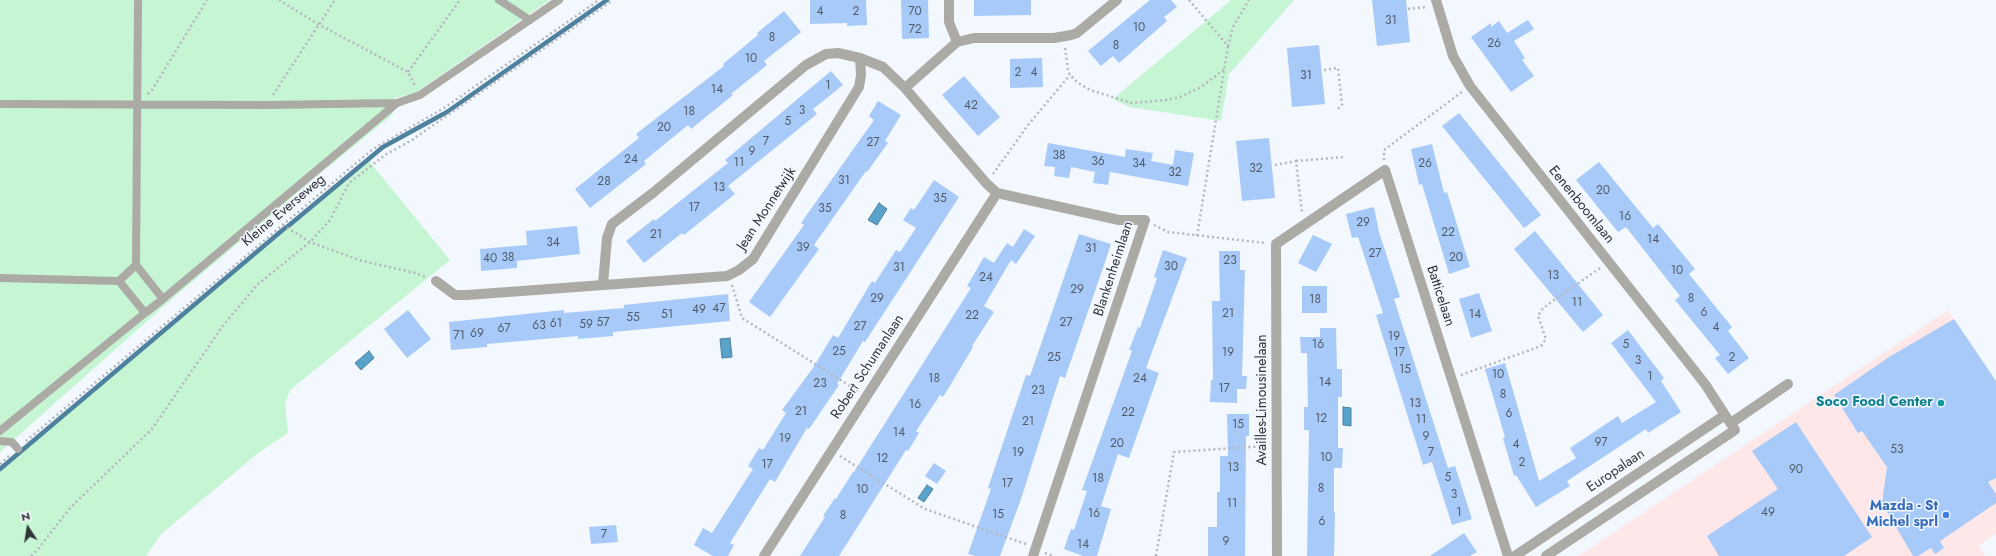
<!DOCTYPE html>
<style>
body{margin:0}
#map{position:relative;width:1996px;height:556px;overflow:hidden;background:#f3f7fe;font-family:Jost,sans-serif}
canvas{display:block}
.north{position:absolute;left:8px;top:508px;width:40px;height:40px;-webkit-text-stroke:3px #f3f7fe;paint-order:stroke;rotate:348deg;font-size:11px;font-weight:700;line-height:16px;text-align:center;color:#313438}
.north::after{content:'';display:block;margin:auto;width:14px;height:18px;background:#313438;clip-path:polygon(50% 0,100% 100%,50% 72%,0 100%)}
</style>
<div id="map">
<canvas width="1996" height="556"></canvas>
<div class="north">N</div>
</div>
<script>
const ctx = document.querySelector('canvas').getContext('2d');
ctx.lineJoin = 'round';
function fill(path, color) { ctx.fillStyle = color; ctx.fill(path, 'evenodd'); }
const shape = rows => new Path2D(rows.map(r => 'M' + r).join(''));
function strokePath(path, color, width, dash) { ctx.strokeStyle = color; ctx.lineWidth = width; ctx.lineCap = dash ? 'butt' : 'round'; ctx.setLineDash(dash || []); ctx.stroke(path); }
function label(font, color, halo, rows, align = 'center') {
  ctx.font = font + ' Jost,sans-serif'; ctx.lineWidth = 3; ctx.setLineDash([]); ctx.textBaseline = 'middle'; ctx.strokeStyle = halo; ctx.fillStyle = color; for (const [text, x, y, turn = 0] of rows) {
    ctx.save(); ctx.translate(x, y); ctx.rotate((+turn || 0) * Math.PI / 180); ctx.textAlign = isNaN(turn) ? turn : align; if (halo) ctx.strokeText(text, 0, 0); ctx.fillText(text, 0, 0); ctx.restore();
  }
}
const commercial = shape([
 [1948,310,1996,381,1996,534,1979,545,1985,556,1578,556]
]);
const green = shape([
 [0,0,550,0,415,93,395,98,392,115,317,176,164,306,0,452],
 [605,0,609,0,447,112,384,148,368,160,450,260,290,390,285,404,288,433,257,454,161,534,146,556,0,556,0,469,105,380,337,186,336,184,375,152,446,111],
 [1231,0,1294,0,1229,74,1221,121,1130,107,1113,99]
]);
const water = shape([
 [879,203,887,209,877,225,868,220,879,203],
 [730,338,732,357,722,358,720,339,730,338],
 [369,351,374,358,361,370,355,363,369,351],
 [1343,407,1351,408,1351,426,1343,425,1343,407],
 [927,485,933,489,924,502,918,498,927,485]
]);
const stream = shape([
 [287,227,383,147,447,112,607,0],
 [0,469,285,228]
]);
const building = shape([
 [810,0,866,0,867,25,847,26,847,23,810,24],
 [901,0,928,0,929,38,902,39],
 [974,0,1031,0,1031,15,974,16],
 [1150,0,1171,0,1177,7,1164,17,1167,21,1119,63,1113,56,1101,66,1088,51],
 [1372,0,1406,0,1410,42,1377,46],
 [784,11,801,32,764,61,767,65,731,94,733,95,691,129,688,125,644,161,646,164,590,208,575,189,639,138,636,134,724,66,723,64,758,35,757,33],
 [1528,20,1534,29,1514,41,1525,58,1522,60,1534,76,1511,92,1471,37,1491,23,1491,27,1499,21,1507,33],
 [1319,45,1325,104,1292,107,1287,48],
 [1042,58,1043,87,1010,88,1010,59],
 [831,71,843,85,813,109,817,114,728,186,735,194,684,235,682,233,644,263,626,241,654,219,655,221,728,163,725,160],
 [964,76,1000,117,978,136,942,95],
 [878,101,901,115,885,141,888,143,867,172,866,171,814,245,819,249,770,317,749,302,804,225,801,223,874,120,869,116],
 [1459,113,1541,215,1524,228,1442,126],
 [1269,138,1275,198,1242,201,1236,141],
 [1048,143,1125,157,1126,149,1153,153,1151,161,1173,165,1175,150,1194,153,1188,186,1110,172,1108,185,1093,183,1095,172,1071,167,1069,178,1054,176,1055,167,1044,166],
 [1432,144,1444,193,1447,192,1470,267,1449,274,1422,184,1419,185,1411,149],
 [1599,162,1653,228,1658,224,1695,269,1689,274,1732,327,1728,331,1749,358,1728,374,1715,358,1720,355,1675,300,1680,296,1626,227,1618,232,1576,180],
 [934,180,959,197,865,342,863,341,837,384,839,385,809,429,807,428,775,482,770,479,730,543,734,545,728,556,713,556,694,545,703,528,712,533,753,469,748,466,759,448,763,450,786,413,782,410,813,368,833,335,838,338,872,281,875,283,896,250,900,252,916,228,903,220,911,208,914,210],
 [1374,207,1379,232,1400,297,1394,299,1448,468,1455,466,1472,519,1452,525,1432,462,1423,465,1376,315,1383,313,1358,237,1352,238,1346,214],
 [577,226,580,254,517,261,517,268,481,271,480,249,527,245,526,231],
 [1024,229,1035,236,1016,264,1011,260,984,306,994,312,972,346,973,347,951,384,943,397,940,395,916,431,919,433,908,451,906,450,839,556,800,556,825,517,823,516,835,498,836,499,853,472,854,472,971,288,967,286,984,257,994,263,1007,243,1013,247],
 [1535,231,1603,315,1583,332,1514,249],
 [1079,234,1111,244,1104,265,1065,378,1060,376,1021,499,1000,556,975,556,968,554,991,489,988,488,998,458,1026,375,1030,376],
 [1313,235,1332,244,1316,272,1298,263],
 [1163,250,1187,258,1146,368,1159,373,1129,458,1118,454,1101,506,1111,509,1097,556,1083,556,1064,549,1071,529,1074,530,1087,491,1082,490,1132,351,1129,350,1138,327,1140,328,1157,278,1154,277],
 [1219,251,1240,251,1240,270,1245,270,1242,376,1247,376,1246,389,1237,389,1237,403,1210,402,1211,380,1213,380,1212,301,1220,301],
 [1302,286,1327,286,1327,313,1302,313],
 [1479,293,1492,331,1471,338,1459,299],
 [728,294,730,321,613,332,613,336,578,339,578,336,487,344,487,347,451,350,449,322,564,310,564,313,624,308,624,305],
 [408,310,431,339,407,358,384,329],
 [1954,319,1996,381,1996,478,1988,482,1996,494,1996,503,1940,541,1944,548,1935,554,1931,548,1918,556,1913,556,1882,503,1887,467,1862,431,1858,433,1834,395,1889,357],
 [1320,328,1336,328,1337,369,1342,369,1342,397,1338,397,1338,448,1343,448,1342,468,1334,468,1334,512,1335,512,1334,556,1307,556,1309,430,1304,430,1304,407,1308,407,1307,353,1301,353,1300,337,1320,337],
 [1628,330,1664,378,1661,381,1681,412,1648,433,1646,429,1567,481,1570,486,1536,507,1516,475,1514,476,1503,438,1505,437,1485,369,1505,363,1539,481,1576,458,1570,448,1618,416,1622,423,1656,402,1611,343],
 [1227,414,1249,414,1249,436,1246,436,1245,556,1208,556,1208,527,1217,527,1217,492,1220,492,1220,456,1228,456],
 [1796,422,1872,537,1844,556,1719,556,1707,536,1778,489,1752,451],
 [934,463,946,471,937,484,925,476],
 [616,525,618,542,591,544,589,527],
 [1464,533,1477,552,1470,556,1430,556]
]);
const path = shape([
 [279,0,318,24,408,72,415,86],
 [1189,0,1228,46,1233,27,1249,0],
 [1408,9,1427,7],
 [1065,48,1068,70,1070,75,1077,82,1090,90,1132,103,1166,100,1180,97,1201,87,1225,69],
 [1324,70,1338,68,1342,105,1338,109],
 [408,72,460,0],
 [148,94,152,90,207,0],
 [273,95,335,0],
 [1384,160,1384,150,1462,92],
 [1296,161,1343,157],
 [1275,165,1296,161,1302,213],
 [993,174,1028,125,1070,75],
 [283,225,310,242,359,260,415,273,426,277],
 [1154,225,1168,232,1265,243],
 [1197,236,1228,46],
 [732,285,742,318,858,391],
 [1461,375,1541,346,1546,339,1538,316,1543,308,1600,268],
 [26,441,373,149,444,108,599,0],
 [840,456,925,509,1026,544],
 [0,464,10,455],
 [1045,553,1053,556],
 [31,556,38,549,71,507,152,429,222,327,257,285,310,242,330,220,349,183,385,155,412,140,613,0],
 [1156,556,1174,452,1266,446]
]);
const pedestrian = shape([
 [499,0,530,20],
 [0,104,267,105,397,103,420,95,559,0],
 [0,278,119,281,136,265,138,0],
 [119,281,145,313,163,299,136,265],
 [163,299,397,103],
 [0,431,145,313],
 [0,441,12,442,18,449]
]);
const minor = shape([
 [949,0,949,22,957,42],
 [1436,0,1453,56,1470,86,1705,384,1725,415],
 [905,88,957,42,974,38,1054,38,1071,35,1077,33,1117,0],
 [436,281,455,295,467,295,727,276,739,270,753,259,859,87,861,75,860,58],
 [603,284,607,238,612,224,654,192,806,65,826,54,838,53,860,58,883,67,905,88,986,183,997,193,1119,220,1145,220,1033,556],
 [1731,423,1788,384],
 [764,556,997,193],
 [1277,556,1276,244,1385,170,1508,556],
 [1515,556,1725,415,1735,430,1546,556]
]);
const markers = [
 [1941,403,4,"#0f9aa8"],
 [1946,515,4,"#3f7fe0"]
];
const numberNames = [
 ["4",820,12],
 ["2",856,12],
 ["70",915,12],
 ["31",1391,21],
 ["10",1139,28],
 ["72",915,30],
 ["8",772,38],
 ["26",1494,44],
 ["8",1116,46],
 ["10",751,59],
 ["2",1018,73],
 ["4",1034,73],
 ["31",1306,76],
 ["1",828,86],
 ["14",717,90],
 ["42",971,106],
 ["3",802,111],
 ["18",689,112],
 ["5",788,122],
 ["20",664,128],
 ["7",766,142],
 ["27",873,143],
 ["9",752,152],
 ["38",1059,156],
 ["24",631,160],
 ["36",1098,162],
 ["11",739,163],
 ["34",1139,164],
 ["26",1425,164],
 ["32",1256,169],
 ["32",1175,173],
 ["31",844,181],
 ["28",604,182],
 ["13",719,188],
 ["20",1603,191],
 ["35",940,199],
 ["17",694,208],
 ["35",825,209],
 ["16",1625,217],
 ["29",1363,223],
 ["22",1448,233],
 ["21",656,235],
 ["14",1653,240],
 ["34",553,243],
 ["39",803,248],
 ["31",1091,249],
 ["27",1375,254],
 ["38",508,258],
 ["20",1456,258],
 ["40",490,259],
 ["23",1230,261],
 ["30",1171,267],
 ["31",899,268],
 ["10",1677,271],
 ["13",1553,276],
 ["24",986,278],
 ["29",1077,290],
 ["29",877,299],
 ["8",1691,299],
 ["18",1315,300],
 ["11",1577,303],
 ["47",719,309],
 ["49",699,310],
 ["6",1704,313],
 ["21",1228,314],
 ["51",667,315],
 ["14",1475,315],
 ["22",972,316],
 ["55",633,318],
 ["57",603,323],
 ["27",1066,323],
 ["61",556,324],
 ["59",586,325],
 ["63",539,326],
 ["27",860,327],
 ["4",1716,328],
 ["67",504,329],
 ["69",477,334],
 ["71",459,336],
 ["19",1394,337],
 ["16",1318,345],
 ["5",1626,345],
 ["25",839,352],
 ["19",1228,353],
 ["17",1399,353],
 ["25",1054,358],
 ["2",1732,358],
 ["3",1638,361],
 ["15",1405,370],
 ["10",1498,375],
 ["1",1650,377],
 ["18",934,379],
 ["24",1140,379],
 ["14",1325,383],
 ["23",820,384],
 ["17",1224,389],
 ["23",1038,391],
 ["8",1503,395],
 ["13",1415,404],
 ["16",915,405],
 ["21",801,412],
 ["22",1128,413],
 ["6",1509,414],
 ["12",1321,419],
 ["11",1421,420],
 ["21",1028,422],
 ["15",1238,425],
 ["14",899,433],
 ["9",1426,437],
 ["19",785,439],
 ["97",1601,443],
 ["20",1117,444],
 ["4",1516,445],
 ["53",1897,450],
 ["19",1018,453],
 ["7",1431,453],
 ["10",1326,458],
 ["12",882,459],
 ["2",1522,463],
 ["17",767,465],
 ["13",1233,468],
 ["90",1796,470],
 ["5",1448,478],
 ["18",1098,479],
 ["17",1007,484],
 ["8",1321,489],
 ["10",862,490],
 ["3",1454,495],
 ["11",1232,504],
 ["1",1459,513],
 ["49",1768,513],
 ["16",1094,514],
 ["15",998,515],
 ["8",843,516],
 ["6",1322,522],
 ["7",604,535],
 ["9",1226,542],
 ["14",1083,545]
];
const streetNames = [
 ["Eenenboomlaan",1581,205,51],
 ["Jean Monnetwijk",767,209,-57],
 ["Kleine Everseweg",284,211,-40],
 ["Blankenheimlaan",1114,269,-72],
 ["Batticelaan",1440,296,72],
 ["Robert Schumanlaan",868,367,-57],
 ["Availles-Limousinelaan",1263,400,-90],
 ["Europalaan",1616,471,-34]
];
const cultureNames = [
 ["Soco Food Center",1933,403]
];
const shopNames = [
 ["Mazda - St",1938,507],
 ["Michel sprl",1938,523]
];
fill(commercial, '#fde7e8');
fill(green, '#c6f5d4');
fill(water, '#59a2ca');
strokePath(water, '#4d819e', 1);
strokePath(stream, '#4d819e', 4.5);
fill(building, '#a8caf9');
strokePath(path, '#b4b7bd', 2.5, [2, 3]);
strokePath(pedestrian, '#abaaa5', 8);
strokePath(minor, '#abaaa5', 10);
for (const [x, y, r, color] of markers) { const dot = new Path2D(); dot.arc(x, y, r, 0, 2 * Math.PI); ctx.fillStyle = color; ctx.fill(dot); strokePath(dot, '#f3f7fe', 1.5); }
label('12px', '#4f5a68', null, numberNames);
label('14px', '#313438', '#f3f7fe', streetNames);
label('bold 14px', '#0d838f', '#f3f7fe', cultureNames, 'right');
label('bold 14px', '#366cbe', '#f3f7fe', shopNames, 'right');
</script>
